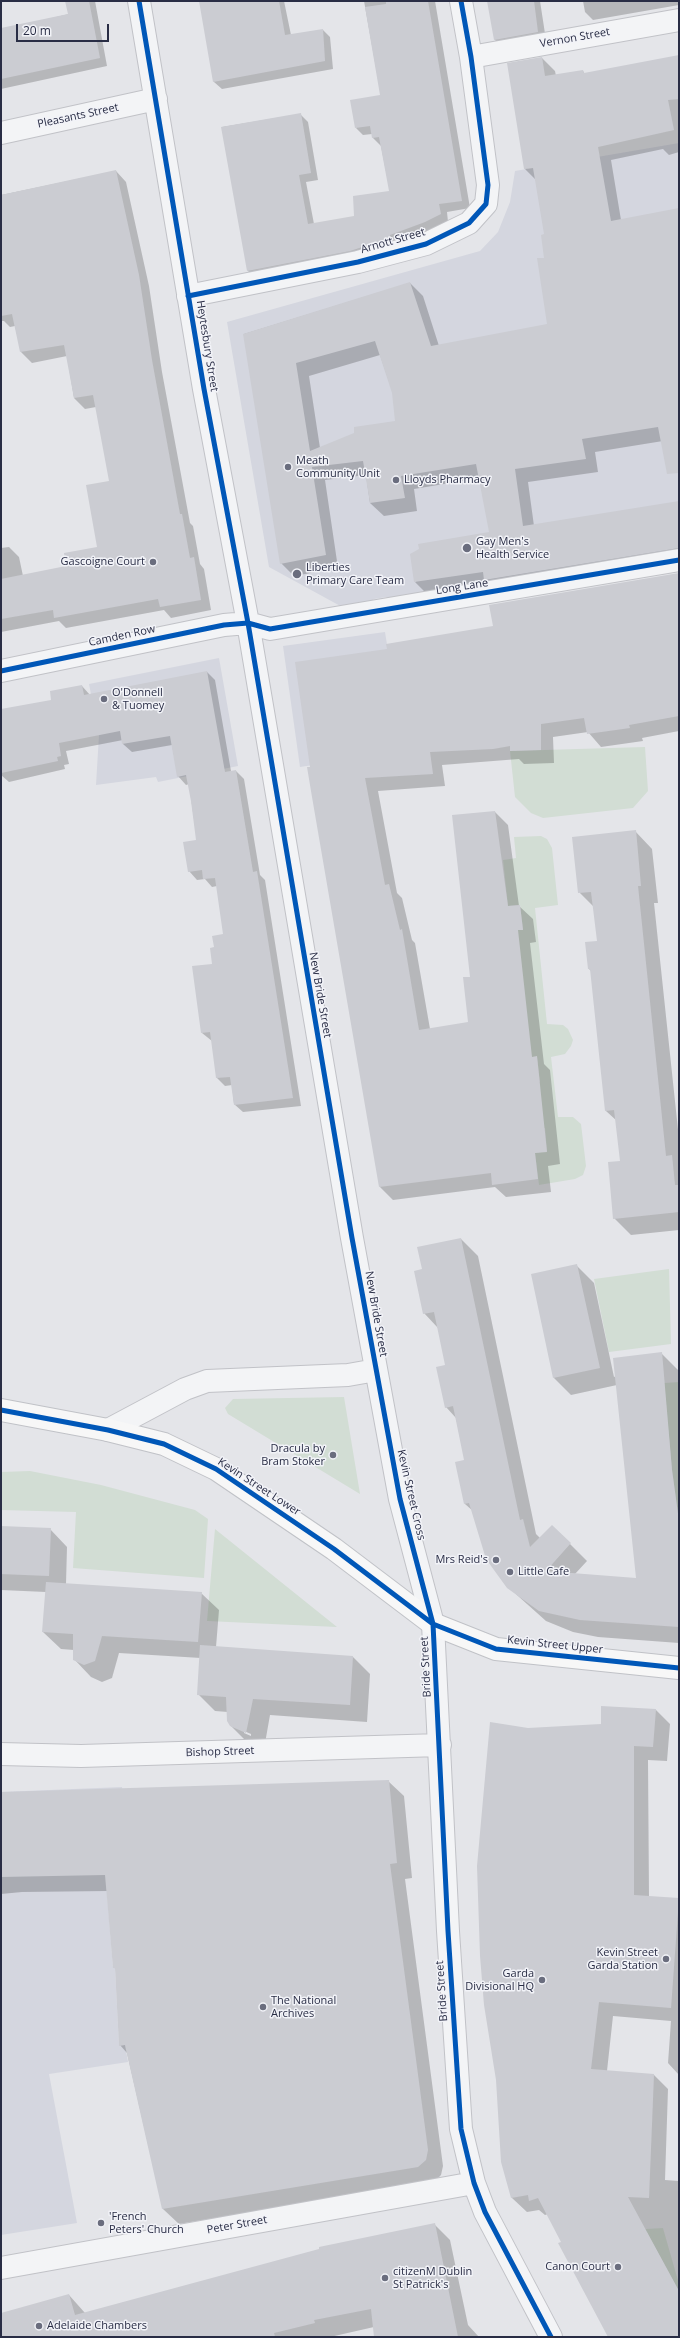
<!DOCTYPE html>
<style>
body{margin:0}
#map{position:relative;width:680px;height:2338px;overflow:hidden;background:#e4e5e9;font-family:"Open Sans",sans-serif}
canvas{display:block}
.frame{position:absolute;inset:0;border:2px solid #292d45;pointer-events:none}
.scale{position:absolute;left:16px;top:24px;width:93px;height:18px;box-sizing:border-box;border:2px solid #292d45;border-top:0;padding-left:5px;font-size:12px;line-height:14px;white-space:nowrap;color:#292d45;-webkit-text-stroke:3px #f2f3f8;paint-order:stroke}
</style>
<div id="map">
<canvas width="680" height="2338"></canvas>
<div class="frame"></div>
<div class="scale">20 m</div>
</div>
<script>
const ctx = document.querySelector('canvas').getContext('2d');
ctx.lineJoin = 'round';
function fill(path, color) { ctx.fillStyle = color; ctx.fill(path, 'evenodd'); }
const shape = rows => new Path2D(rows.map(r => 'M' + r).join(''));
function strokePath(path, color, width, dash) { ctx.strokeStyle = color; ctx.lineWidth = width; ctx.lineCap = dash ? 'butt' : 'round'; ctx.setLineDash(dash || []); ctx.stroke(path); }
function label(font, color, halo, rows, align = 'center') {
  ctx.font = font + ' "Open Sans",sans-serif'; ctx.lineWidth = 3; ctx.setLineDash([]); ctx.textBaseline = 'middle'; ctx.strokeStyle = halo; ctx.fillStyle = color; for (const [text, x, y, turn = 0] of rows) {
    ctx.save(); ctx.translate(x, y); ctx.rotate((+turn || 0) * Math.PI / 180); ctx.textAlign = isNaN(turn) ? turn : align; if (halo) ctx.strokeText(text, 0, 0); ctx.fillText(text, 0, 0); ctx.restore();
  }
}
const built = shape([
 [679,143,679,552,394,600,386,597,374,599,368,604,344,608,269,567,227,322,480,251,498,232,510,202,515,171],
 [385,632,404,751,300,767,283,646],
 [219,658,238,766,158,782,156,777,96,785,99,735,89,684],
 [122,1787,126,1867,107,1894,113,1967,115,1968,119,2045,125,2045,128,2062,49,2074,77,2223,1,2235,1,1792]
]);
const green = shape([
 [645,747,648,791,633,808,543,818,531,813,515,797,510,751],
 [541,836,547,839,552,848,558,905,535,908,547,1024,563,1025,568,1029,573,1040,571,1046,565,1054,551,1057,558,1117,573,1117,581,1124,586,1166,583,1175,575,1179,539,1185,535,1153,547,1151,545,1128,533,1129,528,1083,540,1082,537,1057,525,1058,511,931,523,929,520,905,508,906,503,860,516,858,514,837],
 [669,1269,671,1344,609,1352,594,1279],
 [679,1382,679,1521,672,1470,664,1383],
 [344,1397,360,1494,228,1414,225,1408,233,1399],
 [30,1471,101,1485,195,1510,208,1519,204,1578,73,1568,76,1512,1,1510,1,1472],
 [215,1529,337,1627,207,1621],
 [663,2228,679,2284,679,2291,645,2229]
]);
const shadow = shape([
 [66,1,95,1,107,66,1,89,1,30,69,14],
 [201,1,284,1,291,35,323,30,330,37,333,69,222,89,214,82],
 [364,1,435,1,470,208,447,212,448,222,433,230,397,242,256,279,248,271,222,127,300,114,308,122,318,180,306,182,314,224,355,217,390,192,381,146,373,138,372,134,363,135,356,128,381,96],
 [488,1,540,1,546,40,502,47,495,40],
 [583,1,679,1,679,5,593,20,585,12],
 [679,57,679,152,669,155,663,149,611,160,621,220,679,209,679,451,663,441,595,452,598,472,528,482,534,526,679,502,679,562,428,595,415,582,490,533,480,478,414,489,417,511,384,516,370,503,366,475,325,480,338,568,294,576,281,563,244,334,410,283,423,296,439,346,549,325,545,235,536,180,525,169,542,58,555,71,556,76,583,71,585,74],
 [380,355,393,393,397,421,320,448,309,376],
 [116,171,126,182,149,286,162,372,190,523,193,526,200,564,204,569,211,610,171,618,164,610,66,628,59,621,1,632,1,548,9,547,19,557,23,576,67,567,98,548,111,481,96,407,85,409,74,398,67,356,32,363,21,352,15,326,10,327,4,321,1,321,1,195],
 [679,574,679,731,642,738,643,741,601,747,588,732,553,737,554,763,524,764,519,759,442,765,445,786,378,791,397,893,402,898,412,940,415,943,430,1029,469,1023,471,978,495,812,508,825,519,906,533,919,536,942,530,943,544,1064,550,1070,560,1164,548,1166,551,1192,506,1197,495,1187,393,1200,380,1187,311,768,388,650,494,627],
 [207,672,215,680,231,771,236,771,244,779,260,875,265,880,301,1106,243,1112,234,1104,232,1085,225,1086,217,1078,212,1041,202,1033,215,948,224,935,217,886,212,887,205,879,197,880,189,871,197,841,189,784,186,785,178,776,172,745,132,752,123,744,123,740,66,751,69,764,64,765,65,769,9,782,1,775,1,710,52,701,82,686,90,695],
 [635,831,652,849,658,903,654,903,679,1139,679,1230,631,1235,614,1218,621,1162,617,1121,606,1111,591,971,589,969,598,942,594,907,579,892],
 [461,1239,478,1256,536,1534,540,1538,570,1544,587,1561,575,1574,638,1580,617,1385,571,1395,554,1378,576,1265,594,1283,614,1377,661,1353,678,1370,679,1643,598,1637,573,1632,546,1621,508,1587,473,1511,465,1504,465,1461,456,1418,446,1407,446,1366,438,1328,424,1313,423,1270],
 [679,1243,679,1360,678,1254],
 [1,1527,50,1529,67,1547,66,1584,201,1593,219,1610,216,1647,353,1657,370,1674,367,1722,270,1715,264,1749,248,1743,230,1725,228,1712,215,1711,198,1694,201,1658,119,1653,112,1678,102,1682,91,1677,74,1659,74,1650,61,1649,43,1632,46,1592,1,1590],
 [244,1731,251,1734,251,1736,244,1733],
 [656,1710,670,1724,667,1761,648,1760,649,1897,679,1900,679,2075,668,2063,671,2021,613,2016,607,2071,654,2075,668,2089,665,2180,679,2181,679,2337,609,2337,548,2214,545,2215,539,2210,527,2212,512,2198,502,2162,528,1729,602,1725],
 [388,1781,404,1796,412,1878,405,1879,443,2166,441,2175,434,2182,179,2224,163,2209,127,2053,120,2045,116,1970,114,1967,108,1891,22,1892,1,1894,1,1793],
 [434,2224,450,2240,468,2325,479,2337,375,2337,374,2327,330,2337,1,2337,1,2314,69,2295,85,2313]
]);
const building = shape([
 [65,1,89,1,100,58,1,79,1,28,68,14],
 [199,1,279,1,285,35,323,29,325,61,213,82],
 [386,1,428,1,462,201,439,204,441,214,425,222,390,235,390,238,350,251,247,271,221,127,301,113,311,173,299,175,308,224,354,216,353,196,389,191,379,137,372,138,370,126,355,128,350,100,380,95,365,7,386,4],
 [487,1,534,1,538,32,494,40],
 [679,55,679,99,668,100,674,130,598,147,611,221,679,208,679,473,667,474,658,427,582,439,586,459,515,469,523,526,679,501,679,548,484,580,483,572,414,582,410,554,419,549,418,544,489,532,476,464,401,476,405,498,370,503,363,461,312,467,326,555,280,564,243,334,410,282,431,346,547,324,537,258,544,258,541,235,544,234,533,168,524,169,507,63,542,57,545,76,583,70,584,73],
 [375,341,392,393,395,421,354,427,354,433,310,451,296,363],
 [116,170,139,275,152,360,180,514,182,514,190,558,194,557,201,600,160,607,158,599,54,618,53,610,1,619,1,579,66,566,64,553,97,547,86,485,109,481,93,395,74,398,64,345,20,352,12,314,1,316,1,195],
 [679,573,679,716,629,725,630,728,587,734,584,718,541,724,541,750,510,751,510,746,493,749,430,752,433,774,365,778,385,885,389,884,400,930,402,929,419,1030,468,1022,463,977,470,977,452,815,495,811,508,906,520,905,523,930,518,930,532,1057,537,1056,547,1152,535,1153,538,1179,492,1185,491,1173,379,1187,312,797,307,767,310,767,295,662,387,649,386,644,493,626,489,605],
 [207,671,225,772,236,770,253,872,257,871,293,1098,234,1105,230,1077,216,1078,210,1032,201,1033,192,966,212,964,210,948,214,947,212,936,223,934,215,878,203,879,202,870,188,872,183,842,196,840,191,801,186,775,177,777,170,736,122,744,120,731,59,743,61,756,57,757,58,761,1,773,1,709,51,700,50,691,82,685,84,695],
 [636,830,641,886,638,886,666,1156,672,1155,675,1185,679,1185,679,1212,613,1219,608,1162,620,1161,614,1110,605,1111,590,969,588,969,585,942,597,941,591,892,578,893,572,837],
 [461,1238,520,1520,523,1519,530,1547,552,1525,571,1543,546,1571,636,1578,613,1358,662,1352,672,1470,679,1521,679,1627,580,1620,539,1611,507,1588,486,1559,469,1503,464,1504,455,1462,464,1460,453,1406,445,1408,436,1367,445,1365,434,1312,423,1314,414,1271,422,1269,417,1247],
 [577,1264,600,1368,553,1378,531,1274],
 [1,1526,51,1528,49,1576,1,1574],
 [46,1582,202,1592,198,1642,102,1636,95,1661,84,1665,73,1660,73,1634,42,1632],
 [200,1645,353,1656,350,1705,253,1699,246,1733,230,1726,227,1721,226,1697,197,1695],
 [601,1706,656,1709,653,1747,634,1746,634,1895,679,1898,671,2008,599,2002,591,2069,654,2074,649,2198,628,2197,679,2291,679,2337,608,2337,558,2243,561,2242,538,2198,529,2201,528,2195,511,2198,501,2162,496,2080,484,2005,480,1956,477,1866,490,1722,528,1728,601,1724],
 [389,1780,397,1863,390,1864,428,2150,426,2160,418,2167,162,2209,125,2045,119,2046,115,1968,113,1968,105,1875,1,1877,1,1792],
 [435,2223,458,2337,374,2337,371,2309,314,2320,315,2323,274,2333,275,2337,1,2337,1,2313,69,2294,75,2315,319,2249,319,2247]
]);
const minor = shape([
 [139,1,204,389,248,623,352,1238,400,1499,433,1624,448,1931,461,2129,474,2183,485,2212,551,2337],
 [471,57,679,20],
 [1,133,156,99],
 [188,296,358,262,426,244,469,223,486,204,488,185,471,57,461,1],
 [1,671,224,625,248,623,270,629,276,628,679,560],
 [108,1430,185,1389,207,1381,348,1375,376,1370],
 [1,1754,81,1756,440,1745],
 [1,2268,474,2183]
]);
const major = shape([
 [1,1410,108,1430,164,1444,216,1469,334,1549,433,1624,496,1649,679,1668]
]);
const cycleway = shape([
 [139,1,204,389,248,623,352,1238,400,1499,433,1624,448,1931,461,2129,474,2183,485,2212,551,2337],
 [188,296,358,262,426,244,469,223,486,204,488,185,471,57,461,1],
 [1,671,224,625,248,623,270,629,276,628,679,560],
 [1,1410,108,1430,164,1444,216,1469,334,1549,433,1624,496,1649,679,1668]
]);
const markers = [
 [288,467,4,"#6a6d7e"],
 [396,480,4,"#6a6d7e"],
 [467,548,5,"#6a6d7e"],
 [153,562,4,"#6a6d7e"],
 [297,574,5,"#6a6d7e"],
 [104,699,4,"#6a6d7e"],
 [333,1455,4,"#6a6d7e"],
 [496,1560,4,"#6a6d7e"],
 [510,1572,4,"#6a6d7e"],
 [666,1959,4,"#6a6d7e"],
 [542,1980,4,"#6a6d7e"],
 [263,2007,4,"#6a6d7e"],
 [101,2223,4,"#6a6d7e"],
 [618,2267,4,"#6a6d7e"],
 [385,2278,4,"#6a6d7e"],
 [39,2326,4,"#6a6d7e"]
];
const streetNames = [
 ["Vernon Street",575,38,-10],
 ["Pleasants Street",78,116,-12],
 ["Arnott Street",393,241,-16],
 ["Heytesbury Street",207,346,81],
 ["Long Lane",462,587,-9],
 ["Camden Row",122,636,-12],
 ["New Bride Street",320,995,80],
 ["New Bride Street",376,1314,80],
 ["Kevin Street Lower",259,1487,33],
 ["Kevin Street Cross",411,1495,77],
 ["Kevin Street Upper",555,1645,6],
 ["Bride Street",426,1667,-93],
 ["Bishop Street",220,1752,-2],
 ["Bride Street",442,1991,-94],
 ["Peter Street",237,2225,-10]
];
const poiNames = [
 ["Meath",296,461],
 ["Community Unit",296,474],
 ["Lloyds Pharmacy",404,480],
 ["Gay Men's",476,542],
 ["Health Service",476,555],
 ["Gascoigne Court",145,562,"right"],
 ["Liberties",306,568],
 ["Primary Care Team",306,581],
 ["O'Donnell",112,693],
 ["& Tuomey",112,706],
 ["Dracula by",325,1449,"right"],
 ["Bram Stoker",325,1462,"right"],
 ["Mrs Reid's",488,1560,"right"],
 ["Little Cafe",518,1572],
 ["Kevin Street",658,1953,"right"],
 ["Garda Station",658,1966,"right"],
 ["Garda",534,1974,"right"],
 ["Divisional HQ",534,1987,"right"],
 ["The National",271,2001],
 ["Archives",271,2014],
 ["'French",109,2217],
 ["Peters' Church",109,2230],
 ["Canon Court",610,2267,"right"],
 ["citizenM Dublin",393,2272],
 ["St Patrick's",393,2285],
 ["Adelaide Chambers",47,2326]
];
fill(built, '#d4d6df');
fill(green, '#d2ddd4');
fill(shadow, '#0003');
fill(building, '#cbccd2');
strokePath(minor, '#c1c2c7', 24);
strokePath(major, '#c0c2c7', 24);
strokePath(minor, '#f3f4f6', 22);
strokePath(major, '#f7f7f7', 22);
strokePath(cycleway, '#0057b8', 5);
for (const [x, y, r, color] of markers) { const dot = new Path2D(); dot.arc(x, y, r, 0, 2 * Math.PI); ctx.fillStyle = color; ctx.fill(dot); strokePath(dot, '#f2f3f8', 1.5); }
label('11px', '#292d45', '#f2f3f8', streetNames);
label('11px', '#292d45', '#f2f3f8', poiNames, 'left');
</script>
